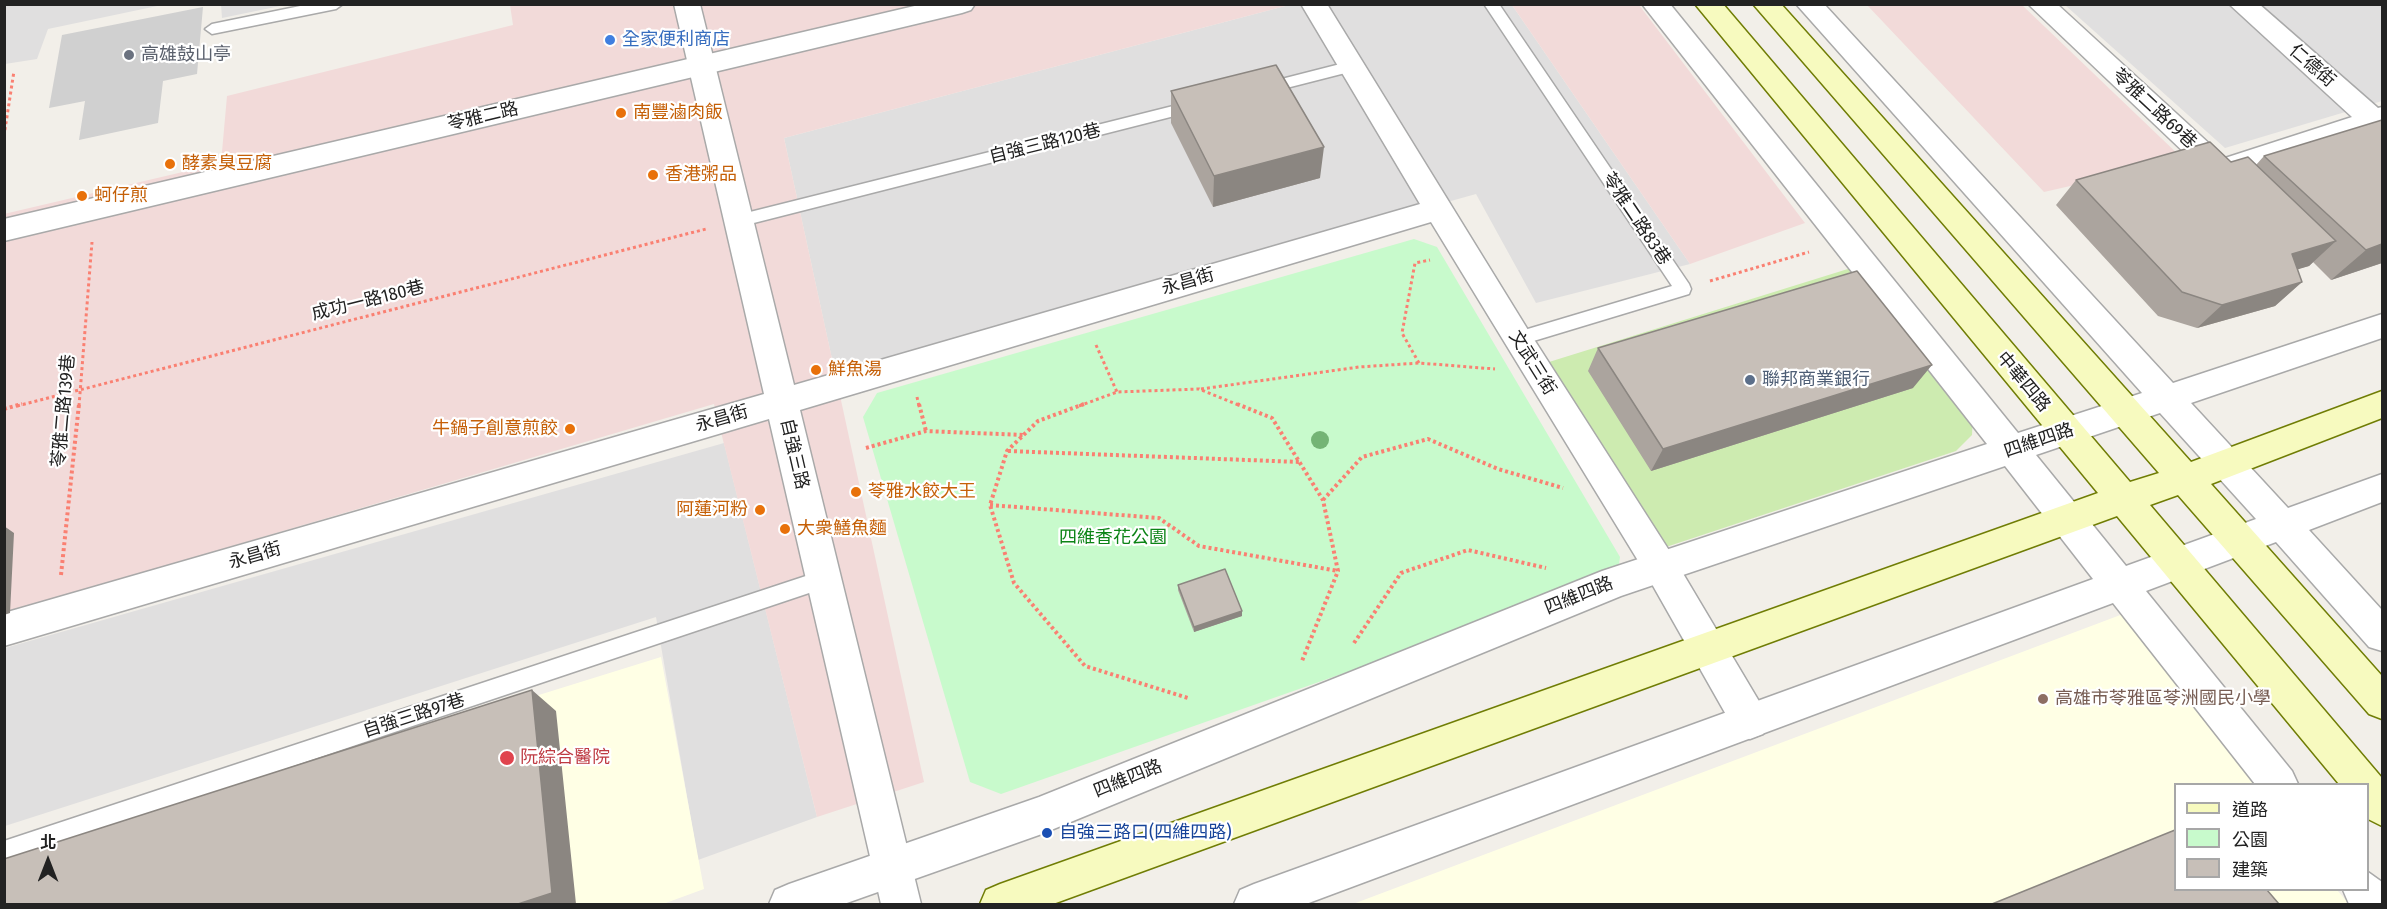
<!DOCTYPE html>
<meta charset="utf-8">
<style>
body{margin:0}
#map{position:relative;width:2387px;height:909px;overflow:hidden;background:#f2efe9;font-family:"Fira Sans Condensed","Noto Sans TC",sans-serif}
canvas{display:block}
.frame{position:absolute;inset:0;border:6px solid #222;pointer-events:none}
.legend{position:absolute;left:2174px;top:783px;width:195px;height:108px;box-sizing:border-box;background:#fff;border:2px solid #a7a7a7;margin:0;padding:8px 10px;list-style:none;font-size:18px;color:#222}
.legend li{display:flex;align-items:center;gap:12px;height:30px}
.legend b{width:30px;border:2px solid #a7a7a7}
.north{position:absolute;left:18px;top:831px;width:60px;height:60px;-webkit-text-stroke:4px #fff;paint-order:stroke;rotate:0deg;font-size:16px;font-weight:700;line-height:24px;text-align:center;color:#222}
.north::after{content:'';display:block;margin:auto;width:21px;height:27px;background:#222;clip-path:polygon(50% 0,100% 100%,50% 72%,0 100%)}
</style>
<div id="map">
<canvas width="2387" height="909"></canvas>
<div class="frame"></div>
<ul class="legend">
<li><b style="height:8px;background:#f7fabf"></b>道路</li>
<li><b style="height:16px;background:#c8facc"></b>公園</li>
<li><b style="height:16px;background:#c7bfb8"></b>建築</li>
</ul>
<div class="north">北</div>
</div>
<script>
const ctx = document.querySelector('canvas').getContext('2d');
ctx.lineJoin = 'round';
function fill(path, color) { ctx.fillStyle = color; ctx.fill(path, 'evenodd'); }
const shape = rows => new Path2D(rows.map(r => 'M' + r).join(''));
function strokePath(path, color, width, dash) { ctx.strokeStyle = color; ctx.lineWidth = width; ctx.lineCap = dash ? 'butt' : 'round'; ctx.setLineDash(dash || []); ctx.stroke(path); }
function label(font, color, halo, rows, align = 'center') {
  ctx.font = font + ' "Fira Sans Condensed","Noto Sans TC",sans-serif'; ctx.lineWidth = 4.5; ctx.setLineDash([]); ctx.textBaseline = 'middle'; ctx.strokeStyle = halo; ctx.fillStyle = color; for (const [text, x, y, turn = 0] of rows) {
    ctx.save(); ctx.translate(x, y); ctx.rotate((+turn || 0) * Math.PI / 180); ctx.textAlign = isNaN(turn) ? turn : align; if (halo) ctx.strokeText(text, 0, 0); ctx.fillText(text, 0, 0); ctx.restore();
  }
}
const residential = shape([
 [221,4,285,4,285,5,222,18],
 [4,5,5,4,162,5,48,29,37,59,5,64],
 [1289,5,1512,5,1690,264,1536,303,1476,194,835,373,784,138],
 [2065,5,2382,5,2382,101,2225,148],
 [724,443,817,817,698,860,656,617,5,826,5,648]
]);
const commercial = shape([
 [510,5,1289,5,784,138,924,782,817,817,714,404,5,613,4,214,221,163,227,96,513,25],
 [1512,5,1639,5,1805,223,1690,264],
 [1867,5,2022,5,2184,160,2044,192]
]);
const education = shape([
 [2123,614,2256,784,2176,784,2176,890,2337,890,2349,904,1353,904],
 [661,657,704,889,663,904,5,904,5,861]
]);
const religious = shape([
 [203,7,197,74,163,81,158,123,79,140,85,101,49,108,62,35]
]);
const grass = shape([
 [1851,268,1973,415,1972,435,1956,451,1660,549,1549,362]
]);
const park = shape([
 [1414,239,1437,247,1620,557,1617,577,1001,794,970,782,863,417,877,393]
]);
const pathFar1 = shape([
 [4,136,14,71],
 [1710,281,1809,252],
 [1096,345,1117,392],
 [1419,363,1402,333,1415,263,1430,260],
 [1201,389,1359,367,1419,363,1495,369],
 [917,397,919,406],
 [17,406,706,229],
 [79,406,92,242],
 [1079,406,1117,392,1199,389,1241,406]
]);
const path = shape([
 [919,404,926,431],
 [1084,404,1038,421,1007,451,990,505,1014,583,1085,666,1188,698],
 [1237,404,1272,418,1323,500,1338,571,1302,661],
 [4,409,22,404],
 [866,448,926,431,1023,435],
 [1008,451,1300,462],
 [1323,500,1362,457,1428,439,1498,469,1563,488],
 [990,505,1159,518,1199,546,1338,571],
 [61,575,79,404],
 [1354,643,1401,573,1468,550,1546,568]
]);
const service = shape([
 [310,4,343,4,336,9,212,34,205,29,212,24,310,4],
 [1484,4,1499,4,1689,284,1691,289,1689,294,1517,346,1511,344,1508,339,1511,334,1672,286,1484,4],
 [1352,61,1357,62,1359,66,1357,70,1263,94,1256,89,1258,85,1352,61],
 [1193,101,1198,102,1201,106,1198,110,738,227,730,221,738,215,1193,101],
 [824,570,831,573,834,579,831,585,824,588,4,863,4,841,824,570]
]);
const minor = shape([
 [674,4,700,4,794,385,1420,204,1301,4,1327,4,1528,330,1672,555,1763,708,1769,721,1763,734,1750,739,1737,734,1648,577,1431,222,800,410,921,904,881,904,769,419,4,646,4,613,764,394,674,4],
 [2028,4,2057,4,2225,158,2352,117,2229,4,2259,4,2378,108,2382,107,2382,138,2368,132,2220,180,2210,177,2028,4]
]);
const tertiary = shape([
 [923,4,975,4,971,10,962,13,4,241,4,219,923,4],
 [1642,4,1670,4,2018,433,2142,393,1796,4,1824,4,2173,383,2382,314,2382,338,2191,403,2288,508,2382,474,2382,502,2309,530,2382,610,2382,651,2369,647,2276,542,2146,591,2292,771,2298,784,2255,784,2113,603,1306,904,1234,904,1240,890,1254,884,2093,579,2005,466,1621,596,1039,835,844,904,769,904,775,890,789,884,1039,797,1602,571,1987,444,1642,4],
 [2160,413,2256,519,2126,566,2036,455,2160,413],
 [2368,872,2382,882,2382,904,2349,904,2343,890,2368,890,2368,872]
]);
const secondary = shape([
 [1695,4,1723,4,2130,482,2159,473,1753,4,1781,4,2191,462,2382,391,2382,418,2211,484,2382,676,2382,719,2369,714,2178,495,2150,505,2382,778,2382,826,2368,819,2368,784,2339,784,2117,516,1053,904,980,904,986,890,1000,884,2098,493,1695,4]
]);
const trees = [
 [1320,440]
];
const wall = shape([
 [1171,91,1320,178,1213,207,1171,123],
 [2264,156,2382,263,2331,280,2313,262,2309,266,2297,269,2302,282,2275,306,2197,328,2158,316,2056,205,2076,180,2231,162,2256,165],
 [1598,348,1913,388,1651,471,1588,371],
 [1178,585,1242,616,1194,632,1178,590]
]);
const shadedWall = shape([
 [1324,147,1320,178,1213,207,1214,176],
 [2336,241,2309,266,2266,279,2292,254],
 [2382,244,2382,263,2331,280,2366,250],
 [2302,282,2275,306,2197,328,2222,305],
 [1932,365,1913,388,1651,471,1663,449],
 [4,526,14,533,10,613,4,615],
 [1242,611,1242,616,1194,632,1194,627],
 [532,690,556,711,576,904,518,904]
]);
const building = shape([
 [1276,65,1324,147,1214,176,1171,91,1276,65],
 [2382,120,2382,244,2366,250,2264,156,2382,120],
 [2210,142,2231,162,2248,157,2336,241,2292,254,2302,282,2222,305,2182,292,2076,180,2210,142],
 [1857,271,1932,365,1663,449,1598,348,1857,271],
 [1225,569,1242,611,1194,627,1178,585,1225,569],
 [532,690,552,893,518,904,4,904,4,859,532,690],
 [2175,830,2175,890,2267,890,2279,904,1992,904,2175,830]
]);
const markers = [
 [610,40,6,"#3f7fe0"],
 [129,55,6,"#6b7280"],
 [621,113,6,"#e8710a"],
 [170,164,6,"#e8710a"],
 [653,175,6,"#e8710a"],
 [82,196,6,"#e8710a"],
 [816,370,6,"#e8710a"],
 [1750,380,6,"#5c6f8a"],
 [570,429,6,"#e8710a"],
 [856,492,6,"#e8710a"],
 [760,510,6,"#e8710a"],
 [785,529,6,"#e8710a"],
 [2043,699,6,"#8d6e63"],
 [507,758,8,"#e0444e"],
 [1047,833,6,"#1a4fb4"]
];
const shopNames = [
 ["全家便利商店",622,40]
];
const worshipNames = [
 ["高雄鼓山亭",141,55]
];
const streetNames = [
 ["仁德街",2312,66,41],
 ["苓雅二路69巷",2154,109,43],
 ["苓雅二路",483,117,-13],
 ["自強三路120巷",1045,144,-14],
 ["苓雅二路83巷",1636,219,56],
 ["永昌街",1188,282,-16],
 ["成功一路180巷",368,301,-14],
 ["文武三街",1532,363,58],
 ["中華四路",2023,382,50],
 ["苓雅二路139巷",64,411,-85],
 ["永昌街",722,419,-16],
 ["四維四路",2039,441,-19],
 ["自強三路",794,454,77],
 ["永昌街",255,556,-16],
 ["四維四路",1579,596,-22],
 ["自強三路97巷",414,716,-18],
 ["四維四路",1128,779,-22]
];
const foodNames = [
 ["南豐滷肉飯",633,113],
 ["酵素臭豆腐",182,164],
 ["香港粥品",665,175],
 ["蚵仔煎",94,196],
 ["鮮魚湯",828,370],
 ["牛鍋子創意煎餃",558,429,"right"],
 ["苓雅水餃大王",868,492],
 ["阿蓮河粉",748,510,"right"],
 ["大衆鱔魚麵",797,529]
];
const serviceNames = [
 ["聯邦商業銀行",1762,380]
];
const parkNames = [
 ["四維香花公園",1113,538]
];
const educationNames = [
 ["高雄市苓雅區苓洲國民小學",2055,699]
];
const healthNames = [
 ["阮綜合醫院",520,758]
];
const transitNames = [
 ["自強三路口(四維四路)",1059,833]
];
fill(residential, '#e0dfdf');
fill(commercial, '#f2dad9');
fill(education, '#ffffe5');
fill(religious, '#d0d0d0');
fill(grass, '#cdebb0');
fill(park, '#c8facc');
strokePath(service, '#a9a9a9', 3);
strokePath(minor, '#a9a9a9', 3);
strokePath(tertiary, '#a9a9a9', 3);
strokePath(secondary, '#707d05', 3);
strokePath(pathFar1, '#fa8072', 3, [3, 3]);
strokePath(path, '#fa8072', 4, [3, 3]);
fill(service, '#fff');
fill(minor, '#fff');
fill(tertiary, '#fff');
fill(secondary, '#f7fabf');
ctx.fillStyle = '#74b475';
for (const [x, y] of trees) { ctx.beginPath(); ctx.arc(x, y, 9, 0, 2 * Math.PI); ctx.fill(); }
fill(wall, '#aba49e');
fill(shadedWall, '#8b8681');
fill(building, '#c7bfb8');
strokePath(building, '#8b8681', 1.5);
for (const [x, y, r, color] of markers) { const dot = new Path2D(); dot.arc(x, y, r, 0, 2 * Math.PI); ctx.fillStyle = color; ctx.fill(dot); strokePath(dot, '#fff', 2); }
label('18px', '#366cbe', '#fff', shopNames, 'left');
label('18px', '#5b616d', '#fff', worshipNames, 'left');
label('18px', '#222', '#fff', streetNames);
label('18px', '#c56008', '#fff', foodNames, 'left');
label('18px', '#4e5e75', '#fff', serviceNames, 'left');
label('18px', '#0c8416', '#fff', parkNames);
label('18px', '#785e54', '#fff', educationNames, 'left');
label('18px', '#be3a42', '#fff', healthNames, 'left');
label('18px', '#164399', '#fff', transitNames, 'left');
</script>
